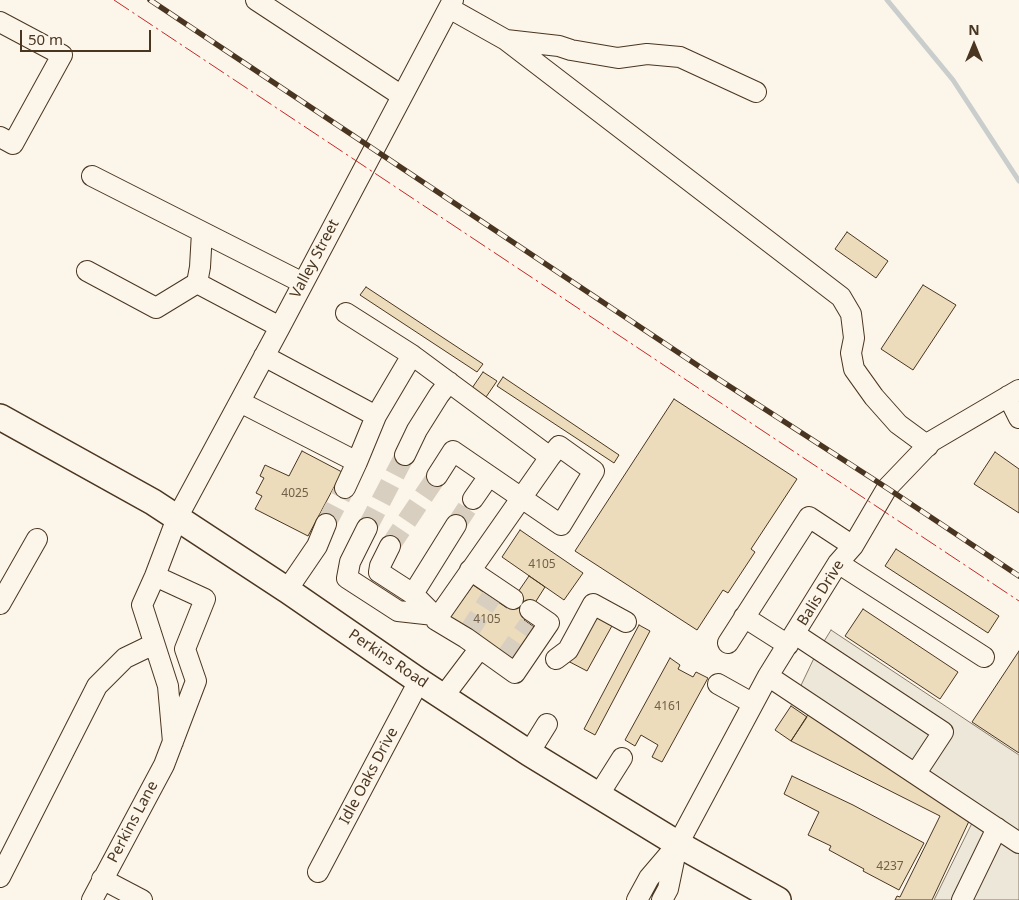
<!DOCTYPE html>
<style>
body{margin:0}
#map{position:relative;width:1019px;height:900px;overflow:hidden;background:#fbf6e9;font-family:"Noto Sans",sans-serif}
canvas{display:block}
.north{position:absolute;left:949px;top:20px;width:50px;height:50px;-webkit-text-stroke:4px #fbf6e9;paint-order:stroke;rotate:0deg;font-size:14px;font-weight:700;line-height:20px;text-align:center;color:#4a3520}
.north::after{content:'';display:block;margin:auto;width:18px;height:22px;background:#4a3520;clip-path:polygon(50% 0,100% 100%,50% 72%,0 100%)}
.scale{position:absolute;left:20px;top:30px;width:131px;height:22px;box-sizing:border-box;border:2px solid #4a3520;border-top:0;padding-left:6px;font-size:15px;line-height:18px;white-space:nowrap;color:#4a3520;-webkit-text-stroke:4px #fbf6e9;paint-order:stroke}
</style>
<div id="map">
<canvas width="1019" height="900"></canvas>
<div class="north">N</div>
<div class="scale">50 m</div>
</div>
<script>
const ctx = document.querySelector('canvas').getContext('2d');
ctx.lineJoin = 'round';
function fill(path, color) { ctx.fillStyle = color; ctx.fill(path, 'evenodd'); }
const shape = rows => new Path2D(rows.map(r => 'M' + r).join(''));
function strokePath(path, color, width, dash) { ctx.strokeStyle = color; ctx.lineWidth = width; ctx.lineCap = dash ? 'butt' : 'round'; ctx.setLineDash(dash || []); ctx.stroke(path); }
function label(font, color, halo, rows, align = 'center') {
  ctx.font = font + ' "Noto Sans",sans-serif'; ctx.lineWidth = 4; ctx.setLineDash([]); ctx.textBaseline = 'middle'; ctx.strokeStyle = halo; ctx.fillStyle = color; for (const [text, x, y, turn = 0] of rows) {
    ctx.save(); ctx.translate(x, y); ctx.rotate((+turn || 0) * Math.PI / 180); ctx.textAlign = isNaN(turn) ? turn : align; if (halo) ctx.strokeText(text, 0, 0); ctx.fillText(text, 0, 0); ctx.restore();
  }
}
const parking = shape([
 [831,630,1019,755,1019,900,934,900,974,819,794,700,815,656,831,630]
]);
const stream = shape([
 [887,0,953,80,1019,181]
]);
const building = shape([
 [847,232,888,261,876,278,835,249,847,232],
 [923,285,956,305,913,370,881,349,923,285],
 [366,287,483,364,477,372,360,295,366,287],
 [483,372,497,381,484,400,470,391,483,372],
 [503,377,619,455,614,463,497,386,503,377],
 [674,399,797,479,751,549,755,552,728,593,723,590,697,630,575,551,674,399],
 [302,451,342,472,308,536,255,509,262,496,256,493,264,478,260,476,265,465,289,476,302,451],
 [995,452,1019,469,1019,513,974,484,995,452],
 [520,530,583,573,564,600,502,557,520,530],
 [896,549,999,616,988,633,885,566,896,549],
 [529,576,545,587,524,620,537,629,514,664,448,620,473,585,507,608,529,576],
 [863,609,958,672,940,699,845,636,863,609],
 [592,613,613,624,587,671,566,660,592,613],
 [639,625,650,631,595,735,584,729,639,625],
 [1019,651,1019,753,972,722,1019,651],
 [670,658,680,665,678,669,693,677,696,672,708,678,662,762,652,757,658,745,641,735,635,746,625,740,670,658],
 [791,706,807,717,791,741,775,730,791,706],
 [809,713,970,819,932,900,895,900,897,896,900,897,940,816,791,741,809,713],
 [792,776,853,805,924,843,899,890,863,871,864,869,829,850,831,846,808,835,819,812,784,794,792,776]
]);
const minorTunnel = shape([
 [326,524,345,488],
 [456,525,473,499],
 [367,528,405,455],
 [390,546,437,476],
 [468,633,491,597],
 [505,658,529,624]
]);
const minor = shape([
 [256,0,402,96],
 [449,8,506,40,841,297,851,314,854,338,851,353,854,369,874,397,898,424,928,446],
 [0,22,62,55,13,144,0,137],
 [506,40,559,46,571,50,618,58,647,54,680,57,756,92],
 [92,176,303,283],
 [202,232,200,267,197,283,280,327],
 [87,271,156,308,197,283],
 [346,313,412,355],
 [264,356,376,416,412,355,550,457,436,620],
 [1008,396,1019,418],
 [240,402,357,462,376,416],
 [405,455,417,430,439,395,449,382],
 [437,476,453,451,561,525,594,471,559,446,550,457],
 [345,488,357,462],
 [473,499,489,476],
 [367,528,350,562,347,578,398,611,434,615],
 [390,546,380,566,379,572,413,594,434,615,436,620,466,638,515,673,549,623,530,610],
 [838,563,984,657],
 [470,570,513,599],
 [287,590,317,546,326,524],
 [413,594,456,525],
 [0,604,37,539],
 [744,617,788,645],
 [795,634,943,732,916,773],
 [728,643,809,517,853,546],
 [556,659,568,650,593,604,626,622],
 [768,676,1019,843],
 [718,684,752,703],
 [443,697,480,648],
 [173,742,168,686,142,605,155,576,177,518,280,327,453,0],
 [529,753,547,724],
 [598,796,622,758],
 [318,872,419,681],
 [0,877,97,686,125,658,154,644],
 [102,879,142,900],
 [92,900,164,765,196,681,185,649,205,599,155,576],
 [637,900,649,878,678,844,768,676,838,563,853,546,887,488,932,441,1019,390],
 [662,900,668,889,677,846],
 [962,900,997,828]
]);
const major = shape([
 [0,417,153,502,287,590,419,681,529,753,678,844,778,900]
]);
const rail = shape([
 [150,0,712,375,887,488,1019,576]
]);
const power = shape([
 [114,0,1019,601]
]);
const numberNames = [
 ["4025",295,494],
 ["4105",542,565],
 ["4105",487,620],
 ["4161",668,707],
 ["4237",890,867]
];
const streetNames = [
 ["Valley Street",315,259,-62],
 ["Balis Drive",821,593,-58],
 ["Perkins Road",388,659,34],
 ["Idle Oaks Drive",369,776,-62],
 ["Perkins Lane",133,822,-62]
];
fill(parking, '#ede7d9');
strokePath(parking, '#887966', 1);
strokePath(stream, '#c9cecd', 5);
fill(building, '#ecdcbc');
strokePath(building, '#4a3520', 1);
strokePath(minorTunnel, '#d8cfc1', 20, [20, 10]);
strokePath(minor, '#4a3520', 22);
strokePath(major, '#4a3520', 28);
strokePath(minor, '#fbf6e9', 20);
strokePath(major, '#fbf6e9', 25);
strokePath(rail, '#4a3520', 5.5);
strokePath(rail, '#fbf6e9', 4, [11]);
strokePath(power, '#c62828', 1, [18, 4, 2.5, 4]);
label('12px', '#725f47', null, numberNames);
label('15px', '#4a3520', '#fbf6e9', streetNames);
</script>
